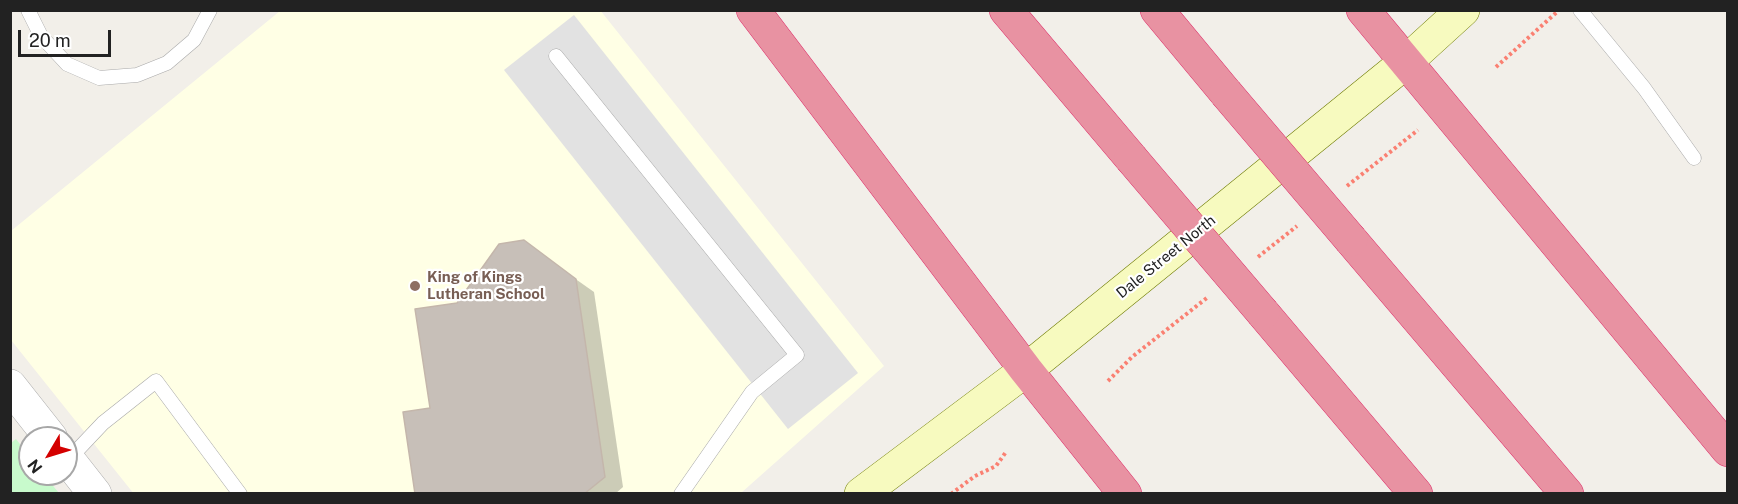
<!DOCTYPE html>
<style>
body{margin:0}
#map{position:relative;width:1738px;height:504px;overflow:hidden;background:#f2efe9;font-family:"Public Sans",sans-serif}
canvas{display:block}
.frame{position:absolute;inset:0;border:12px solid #222;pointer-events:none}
.north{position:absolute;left:18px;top:426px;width:60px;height:60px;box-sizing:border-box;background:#fff;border:2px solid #a7a7a7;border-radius:50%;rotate:232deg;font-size:16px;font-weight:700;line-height:24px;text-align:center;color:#222}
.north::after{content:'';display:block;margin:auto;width:21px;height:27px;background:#d40000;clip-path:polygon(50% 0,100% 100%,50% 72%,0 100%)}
.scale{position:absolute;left:18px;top:30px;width:93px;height:27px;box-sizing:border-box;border:3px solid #222;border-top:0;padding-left:8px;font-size:18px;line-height:21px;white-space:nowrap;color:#222;-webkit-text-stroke:4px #fff;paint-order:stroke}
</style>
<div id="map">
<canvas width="1738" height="504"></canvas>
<div class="frame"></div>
<div class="north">N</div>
<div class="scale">20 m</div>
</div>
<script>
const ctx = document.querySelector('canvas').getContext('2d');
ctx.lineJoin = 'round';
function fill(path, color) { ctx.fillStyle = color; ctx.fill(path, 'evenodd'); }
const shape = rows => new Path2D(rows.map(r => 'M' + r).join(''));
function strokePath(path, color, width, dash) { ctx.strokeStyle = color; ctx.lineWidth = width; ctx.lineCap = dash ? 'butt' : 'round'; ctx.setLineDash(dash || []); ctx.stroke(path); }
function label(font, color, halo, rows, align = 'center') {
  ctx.font = font + ' "Public Sans",sans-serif'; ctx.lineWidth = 4.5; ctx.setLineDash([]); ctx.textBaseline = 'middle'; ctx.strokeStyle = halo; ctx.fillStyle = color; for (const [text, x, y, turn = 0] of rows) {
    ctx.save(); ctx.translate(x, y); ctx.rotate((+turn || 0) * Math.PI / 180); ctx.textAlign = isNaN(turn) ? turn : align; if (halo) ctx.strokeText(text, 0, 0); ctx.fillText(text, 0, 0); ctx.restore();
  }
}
const education = shape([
 [600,10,884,366,741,493,134,494,11,340,11,231,280,11]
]);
const park = shape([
 [16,439,30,457,30,474,43,474,59,493,11,493,11,443]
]);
const parking = shape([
 [574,15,858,373,788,429,504,70]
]);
const shadow = shape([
 [523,242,594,292,623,487,615,494,417,494,432,409,457,305]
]);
const building = shape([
 [524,240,576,279,605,477,584,494,415,494,403,412,430,408,415,309,457,303,499,244,524,240]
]);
const path = shape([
 [1496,67,1558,11],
 [1347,186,1418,130],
 [1258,257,1297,226],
 [1108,381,1132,357,1208,297],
 [951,494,975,476,996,466,1006,452]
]);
const service = shape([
 [28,10,41,36,67,64,99,78,137,75,167,63,194,40,210,10],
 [1580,10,1644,88,1694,158],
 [556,56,797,355,752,392,681,494],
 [68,460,103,423,156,381,240,494]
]);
const tertiary = shape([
 [10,386,51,438],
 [66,457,95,494]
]);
const secondary = shape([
 [861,494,1026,370,1407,61,1463,10]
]);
const motorway = shape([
 [753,10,1026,370,1125,494],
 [1006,10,1131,158],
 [1157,10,1226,93],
 [1363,10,1728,450],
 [1351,240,1567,494],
 [1263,313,1416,494]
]);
const motorwayBridge = shape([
 [1226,93,1351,240],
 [1131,158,1263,313]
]);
const markers = [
 [415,286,6,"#8d6e63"]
];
const streetNames = [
 ["Dale Street North",1166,257,-39]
];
const educationNames = [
 ["King of Kings",427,277],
 ["Lutheran School",427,294]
];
fill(education, '#ffffe5');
fill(park, '#c8facc');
fill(parking, '#e2e2e2');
fill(shadow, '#0003');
fill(building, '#c7bfb8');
strokePath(building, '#c4b6ab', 1.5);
strokePath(service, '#a9a9a9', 15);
strokePath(tertiary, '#a9a9a9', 34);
strokePath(secondary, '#707d05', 34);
strokePath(motorway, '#dc2a67', 34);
strokePath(path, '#fa8072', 4, [3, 3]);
strokePath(service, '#fff', 14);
strokePath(tertiary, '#fff', 33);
strokePath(secondary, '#f7fabf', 33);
strokePath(motorway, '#e892a2', 33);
strokePath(motorwayBridge, '#dc2a67', 34, []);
strokePath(motorwayBridge, '#e892a2', 33);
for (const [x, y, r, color] of markers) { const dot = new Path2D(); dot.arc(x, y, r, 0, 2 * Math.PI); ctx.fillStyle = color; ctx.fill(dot); strokePath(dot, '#fff', 2); }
label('15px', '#222', '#fff', streetNames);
label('bold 15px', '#785e54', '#fff', educationNames, 'left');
</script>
